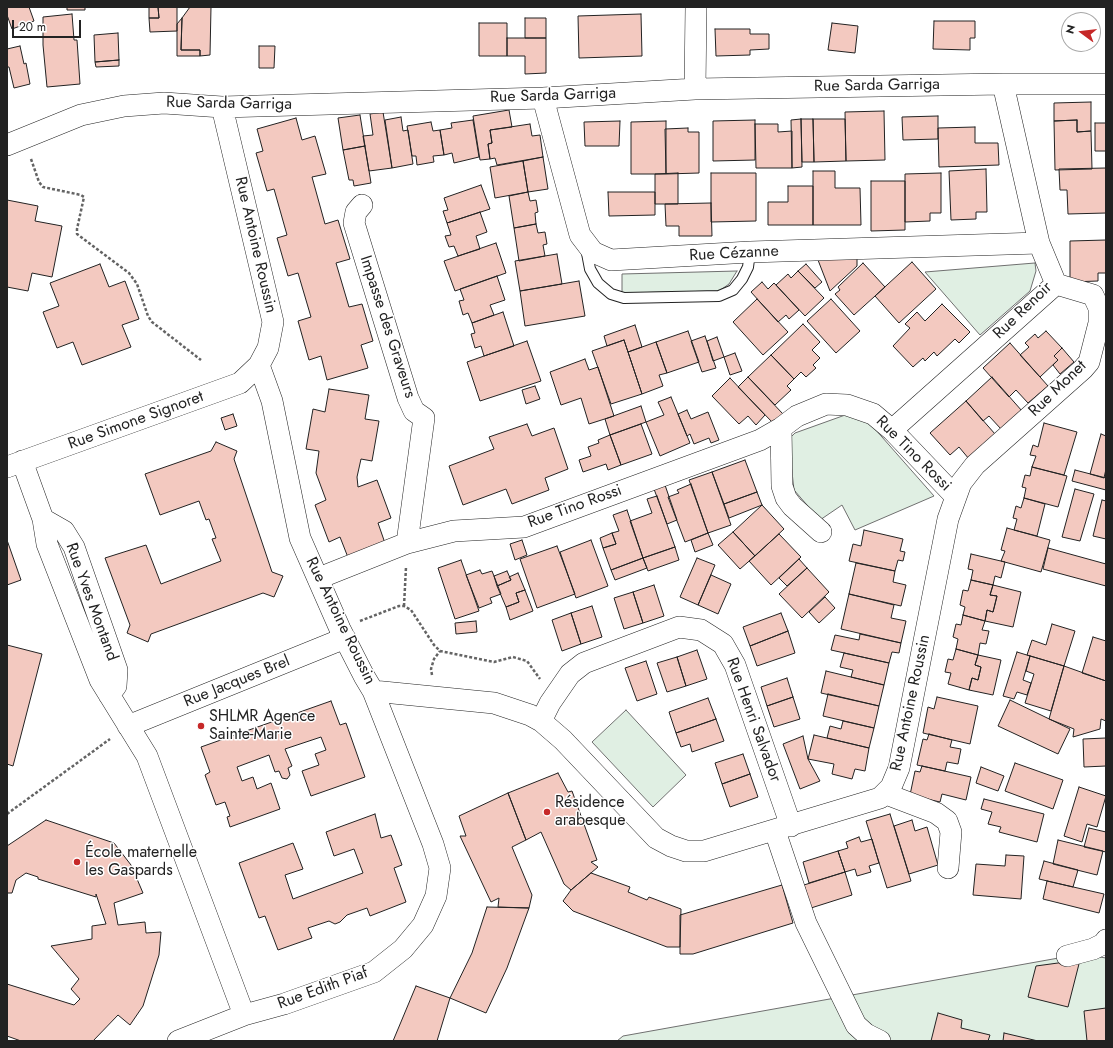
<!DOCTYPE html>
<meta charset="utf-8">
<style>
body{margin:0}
#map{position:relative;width:1113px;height:1048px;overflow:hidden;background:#fff;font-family:Jost,sans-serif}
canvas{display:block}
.frame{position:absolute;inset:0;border:8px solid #222;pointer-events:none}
.north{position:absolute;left:1061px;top:12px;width:40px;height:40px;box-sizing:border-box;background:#fff;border:1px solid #a7a7a7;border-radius:50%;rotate:285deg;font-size:11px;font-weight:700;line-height:16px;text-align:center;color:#222}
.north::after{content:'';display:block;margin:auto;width:14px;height:18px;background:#c62828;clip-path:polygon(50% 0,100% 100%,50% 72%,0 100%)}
.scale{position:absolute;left:12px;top:20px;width:69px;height:18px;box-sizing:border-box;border:2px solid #222;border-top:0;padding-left:5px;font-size:12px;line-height:14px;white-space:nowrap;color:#222;-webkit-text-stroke:3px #fff;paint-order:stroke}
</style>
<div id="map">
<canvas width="1113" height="1048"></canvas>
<div class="frame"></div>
<div class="north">N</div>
<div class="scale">20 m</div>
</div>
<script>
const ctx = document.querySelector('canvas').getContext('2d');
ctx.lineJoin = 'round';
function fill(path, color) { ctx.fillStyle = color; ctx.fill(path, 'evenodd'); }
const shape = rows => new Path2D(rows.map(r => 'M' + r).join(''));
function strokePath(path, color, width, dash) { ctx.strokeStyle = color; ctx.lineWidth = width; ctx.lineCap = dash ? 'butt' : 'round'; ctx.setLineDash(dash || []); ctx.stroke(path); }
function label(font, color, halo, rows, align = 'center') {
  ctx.font = font + ' Jost,sans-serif'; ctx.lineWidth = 3; ctx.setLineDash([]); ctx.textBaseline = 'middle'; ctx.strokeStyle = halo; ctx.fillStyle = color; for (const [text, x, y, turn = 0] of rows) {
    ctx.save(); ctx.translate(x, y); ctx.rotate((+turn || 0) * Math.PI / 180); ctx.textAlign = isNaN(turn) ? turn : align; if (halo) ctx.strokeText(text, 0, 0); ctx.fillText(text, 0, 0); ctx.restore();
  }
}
const green = shape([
 [1035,263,1036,271,1030,291,980,335,925,272,1035,263],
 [737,271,729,284,719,291,622,293,622,274,737,271],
 [848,414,867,420,934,496,855,530,842,505,820,520,794,490,789,445,790,438,795,433,848,414],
 [626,710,686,775,653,807,592,742,626,710],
 [1081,954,1106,958,1106,1041,617,1041,623,1036,1081,954]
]);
const building = shape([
 [7,7,29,7,34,21,12,29,7,15,7,7],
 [67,7,85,7,85,10,67,10,67,7],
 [149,7,158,7,159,18,149,18,149,7],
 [158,7,177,7,177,31,150,32,149,18,159,18,158,7],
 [190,7,211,7,210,55,200,56,200,50,181,50,182,18,190,7],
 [72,14,74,40,77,40,80,84,47,87,43,45,43,17,72,14],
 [641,14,642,56,579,58,578,16,641,14],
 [182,18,181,50,200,50,200,56,177,56,177,24,182,18],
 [525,18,546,18,546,38,525,38,525,18],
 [934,21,975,21,975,38,970,38,970,50,933,49,934,21],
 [479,23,507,23,507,56,479,56,479,23],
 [832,23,858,26,855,53,828,50,832,23],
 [715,29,750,29,750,34,769,34,769,49,750,50,750,55,716,56,715,29],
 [118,33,119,60,95,62,94,35,118,33],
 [507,38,546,38,546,73,525,74,525,56,507,56,507,38],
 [20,46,24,64,26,63,30,84,14,88,9,67,7,67,7,49,20,46],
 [259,46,275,46,274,68,259,68,259,46],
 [119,60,119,66,96,67,95,62,119,60],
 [1091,102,1091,131,1077,132,1077,120,1054,121,1054,103,1091,102],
 [509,110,512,127,490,130,492,143,488,144,490,159,480,160,473,116,509,110],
 [884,111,885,160,846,161,845,112,884,111],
 [383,112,392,168,369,171,363,136,373,135,370,114,383,112],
 [360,115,365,146,343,150,338,118,360,115],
 [938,116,938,139,903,140,902,117,938,116],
 [401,117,403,131,408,130,413,164,392,168,385,120,401,117],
 [296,118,302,140,315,136,326,174,312,177,325,224,338,220,350,259,336,263,349,307,362,304,373,341,361,345,368,368,327,380,321,356,309,360,298,321,311,317,298,273,288,276,277,238,287,235,274,189,267,191,256,153,263,151,257,129,296,118],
 [801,119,813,119,814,162,802,162,801,119],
 [801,119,802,167,792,168,791,120,801,119],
 [813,119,845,119,846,161,814,162,813,119],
 [473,120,479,157,454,163,452,153,444,155,440,130,452,128,451,123,473,120],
 [755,120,755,160,713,161,713,121,755,120],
 [1077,120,1077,132,1091,131,1092,169,1055,170,1054,121,1077,120],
 [620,121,619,146,585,146,584,122,620,121],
 [666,121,666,174,631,174,631,122,666,121],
 [431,122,433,131,440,130,444,155,433,156,434,162,417,165,416,156,412,156,407,126,431,122],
 [1095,123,1106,123,1106,151,1095,151,1095,123],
 [530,124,532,136,540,135,543,157,497,165,495,158,490,159,488,144,492,143,490,130,530,124],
 [755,124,778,124,778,132,792,131,792,168,756,168,755,124],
 [975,127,975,143,998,143,999,165,939,167,938,128,975,127],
 [688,128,688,132,699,132,699,173,666,174,665,129,688,128],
 [365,146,371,183,354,186,353,180,349,180,343,150,365,146],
 [543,157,548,189,528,192,523,161,543,157],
 [523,161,528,192,495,198,490,167,523,161],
 [1106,168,1106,213,1068,214,1067,190,1060,190,1059,169,1106,168],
 [986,169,987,212,976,212,976,219,951,220,949,171,986,169],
 [813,171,835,171,835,188,860,188,861,225,813,225,813,171],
 [678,173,678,204,655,204,655,174,678,173],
 [711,173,756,173,756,221,711,222,711,173],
 [941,173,941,213,930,213,930,221,905,222,905,174,941,173],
 [871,181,905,181,905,230,871,231,871,181],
 [481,185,490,209,447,223,443,211,448,210,444,198,481,185],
 [788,186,813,186,813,225,768,225,768,202,788,202,788,186],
 [528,192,530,201,536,200,538,212,535,213,536,224,514,228,509,196,528,192],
 [608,192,655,192,655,215,609,216,608,192],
 [7,200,38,206,35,221,62,226,52,277,32,273,28,291,7,287,7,200],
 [711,203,712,236,679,236,679,226,666,226,665,204,711,203],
 [480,212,487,232,476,236,480,249,458,256,454,246,449,247,445,236,451,235,447,223,480,212],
 [536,224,538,233,545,232,547,244,543,245,545,256,519,261,514,228,536,224],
 [1106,240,1106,273,1098,273,1098,281,1070,282,1070,241,1106,240],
 [496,243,506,273,455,291,444,261,496,243],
 [557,254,562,284,520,291,515,261,557,254],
 [857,255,857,266,830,291,818,260,857,255],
 [912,262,936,289,899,323,875,296,912,262],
 [863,263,885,287,854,315,835,294,840,290,838,287,863,263],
 [100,264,109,287,125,281,139,319,122,325,131,347,82,365,73,342,57,348,43,312,59,306,50,283,100,264],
 [806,264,822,282,815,288,798,271,806,264],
 [798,271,824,298,805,316,776,285,788,274,791,278,798,271],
 [497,276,505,300,490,305,494,315,472,323,468,313,463,315,459,301,464,300,460,289,497,276],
 [579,281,585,316,525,326,520,291,579,281],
 [762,282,768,289,774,283,799,310,789,319,786,315,778,322,751,292,762,282],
 [757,299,788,332,763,355,733,322,757,299],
 [831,299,860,331,836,353,807,321,831,299],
 [942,304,970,332,959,343,955,339,937,356,934,352,925,361,923,358,913,367,893,346,910,328,905,324,917,312,925,321,942,304],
 [503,312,514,346,484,356,481,346,475,348,471,334,475,333,472,323,503,312],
 [803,324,820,342,812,350,820,358,813,365,816,368,806,377,801,372,794,379,771,355,803,324],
 [635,325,642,347,628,352,624,340,607,346,604,336,635,325],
 [688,331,699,362,667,373,656,342,688,331],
 [1046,331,1062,348,1054,356,1058,360,1040,377,1020,355,1029,347,1025,343,1035,334,1038,338,1046,331],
 [705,336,716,368,702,372,691,341,705,336],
 [717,337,724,357,713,361,707,341,717,337],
 [624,340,642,394,611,404,592,351,624,340],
 [527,341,541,381,480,401,467,362,527,341],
 [656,342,667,373,659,375,663,386,642,394,628,352,656,342],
 [1010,343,1048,386,1028,403,1016,390,1009,397,983,368,1010,343],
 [1062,348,1074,362,1060,374,1053,365,1058,360,1054,356,1062,348],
 [735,353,742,371,730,375,724,357,735,353],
 [771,355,794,379,787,386,791,390,775,405,748,377,771,355],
 [585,359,589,370,598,367,614,416,589,424,581,398,561,405,550,372,585,359],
 [748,377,783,414,774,424,738,387,748,377],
 [992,377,1022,411,1001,429,989,416,983,421,966,401,992,377],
 [730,378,765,415,756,425,748,416,739,424,712,396,730,378],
 [535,386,540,399,526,404,522,390,535,386],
 [329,389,369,395,365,419,379,421,372,461,361,459,357,477,358,487,377,480,391,518,378,523,386,546,349,560,340,537,329,542,315,505,326,500,316,473,319,451,306,449,313,409,325,412,329,389],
 [671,397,690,443,660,456,646,422,664,415,658,402,671,397],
 [966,401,995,434,969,459,959,447,950,455,930,433,966,401],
 [641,406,646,422,610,435,605,419,641,406],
 [687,410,691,419,708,412,719,440,711,443,709,438,694,444,690,434,687,436,678,414,687,410],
 [233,414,237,426,225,430,221,418,233,414],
 [1044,423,1077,432,1064,475,1032,467,1036,456,1030,455,1033,445,1038,447,1044,423],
 [527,424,532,436,554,428,568,469,545,478,549,490,512,504,506,489,463,505,449,466,494,449,489,437,527,424],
 [641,424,652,454,621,465,610,435,641,424],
 [1101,434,1106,436,1106,469,1104,478,1090,474,1101,434],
 [610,435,621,465,608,470,606,464,583,472,579,460,591,456,588,447,599,443,598,440,610,435],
 [216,442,237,451,234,459,272,572,283,576,274,597,263,593,151,634,148,642,127,633,130,625,105,558,146,545,161,584,221,561,212,539,216,538,209,519,206,520,199,501,160,515,145,474,211,451,216,442],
 [745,460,757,492,724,504,712,472,745,460],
 [1032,467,1067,476,1058,507,1024,498,1026,488,1022,487,1025,475,1030,476,1032,467],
 [1075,470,1106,478,1106,490,1072,481,1075,470],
 [712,472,731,525,708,533,689,480,712,472],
 [691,484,708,533,685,542,668,497,679,493,677,490,691,484],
 [665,485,677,520,667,524,654,489,665,485],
 [1075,489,1094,494,1080,541,1062,537,1075,489],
 [757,492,762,505,729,518,724,504,757,492],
 [657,496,675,547,643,558,630,521,652,513,647,499,657,496],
 [1024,498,1045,504,1037,536,1014,530,1017,519,1013,518,1016,506,1021,508,1024,498],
 [1102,500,1106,501,1106,539,1093,536,1102,500],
 [762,505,784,529,755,556,733,532,762,505],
 [627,510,643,558,611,570,603,548,616,544,612,533,619,531,613,515,627,510],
 [1007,528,1050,540,1041,572,1001,561,1005,551,1001,550,1007,528],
 [864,530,903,539,900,551,905,552,903,561,898,560,895,571,849,561,853,544,861,546,864,530],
 [733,532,755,556,740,569,718,545,733,532],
 [612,533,616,544,603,548,600,538,612,533],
 [708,533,713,545,695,552,691,540,708,533],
 [779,534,801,557,771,585,749,561,779,534],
 [7,540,21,580,7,585,7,540],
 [522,540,527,555,515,560,510,544,522,540],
 [591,540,608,586,576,598,560,552,591,540],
 [557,546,575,594,537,608,520,559,557,546],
 [675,547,679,560,648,571,643,558,675,547],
 [1048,548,1106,564,1106,586,1043,569,1048,548],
 [971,554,1005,562,1001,578,995,576,993,585,971,580,973,570,968,569,971,554],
 [643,558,647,568,615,580,611,570,643,558],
 [697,558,715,565,698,605,680,597,697,558],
 [799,559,807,568,787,586,779,578,799,559],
 [461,560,479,611,455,619,438,568,461,560],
 [856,563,895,571,893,582,906,585,901,606,849,594,856,563],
 [807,568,829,592,802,618,779,594,807,568],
 [480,570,482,574,492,571,501,594,490,598,492,603,479,608,466,575,480,570],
 [507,571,511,580,497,586,494,576,507,571],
 [518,573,525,590,516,593,519,602,506,607,497,586,511,580,509,577,518,573],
 [711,575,731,584,718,614,698,605,711,575],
 [971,580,993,585,990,595,997,596,993,612,987,610,985,621,963,615,965,607,960,605,963,590,968,591,971,580],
 [654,585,664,616,643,623,633,592,654,585],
 [993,585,1021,592,1013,627,985,621,987,610,993,612,997,596,990,595,993,585],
 [525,590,533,611,510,620,506,607,519,602,516,593,525,590],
 [633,592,643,623,624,629,614,598,633,592],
 [849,594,894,605,891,618,906,621,901,643,841,629,849,594],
 [825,597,835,608,819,623,809,612,825,597],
 [592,606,602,637,581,644,571,613,592,606],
 [571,613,581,644,562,651,552,620,571,613],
 [781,613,788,631,750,646,743,627,781,613],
 [963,615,985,621,982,630,989,631,986,644,980,643,978,655,956,649,958,639,953,637,956,624,961,625,963,615],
 [476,621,477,632,456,634,455,623,476,621],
 [1052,624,1075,631,1064,666,1027,655,1032,640,1046,645,1052,624],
 [788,631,795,653,757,666,750,646,788,631],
 [860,634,901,643,899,653,892,652,889,663,831,650,835,635,859,640,860,634],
 [1093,637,1106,641,1106,681,1082,673,1093,637],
 [7,645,42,654,13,766,7,764,7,645],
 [956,649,978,655,975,665,981,667,978,680,972,678,969,690,948,684,951,673,945,672,948,659,953,660,956,649],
 [697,650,707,679,686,686,677,657,697,650],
 [1017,652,1030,656,1023,680,1031,683,1027,695,1017,692,1014,699,1003,696,1017,652],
 [844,653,889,663,884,685,851,677,853,670,840,667,844,653],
 [978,655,1001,660,993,695,969,690,972,678,978,680,981,667,975,665,978,655],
 [1030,656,1064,666,1051,711,1025,703,1034,674,1026,671,1030,656],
 [677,657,686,686,667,692,657,663,677,657],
 [646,661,657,694,637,701,625,668,646,661],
 [1064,666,1106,681,1106,721,1101,719,1100,729,1073,737,1074,729,1049,719,1064,666],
 [826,671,884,685,879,706,821,693,826,671],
 [787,678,793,697,767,706,761,687,787,678],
 [828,694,879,706,874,728,823,716,828,694],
 [793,697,800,719,774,727,767,706,793,697],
 [937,697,978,706,970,744,923,733,928,707,934,709,937,697],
 [708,698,716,719,676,733,669,712,708,698],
 [1010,700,1070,729,1058,754,998,726,1010,700],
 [331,701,340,725,346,723,365,777,311,796,302,771,319,765,315,754,326,750,321,737,285,749,292,766,288,768,290,775,287,779,282,778,279,771,275,772,269,755,237,767,242,781,253,777,257,789,271,783,280,809,230,827,227,817,230,816,225,802,216,805,205,775,210,772,201,747,331,701],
 [716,719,724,741,692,752,690,744,681,747,676,733,716,719],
 [843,721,874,728,869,748,827,738,830,726,841,729,843,721],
 [929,734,952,740,950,747,961,749,958,764,947,762,945,771,917,765,923,739,927,740,929,734],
 [814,735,869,748,865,771,855,769,852,779,832,774,834,764,808,759,814,735],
 [803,736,808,759,820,781,800,789,783,744,803,736],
 [1106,738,1106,766,1084,767,1083,739,1106,738],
 [743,754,750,774,722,784,715,763,743,754],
 [1015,763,1063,780,1053,809,1005,791,1015,763],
 [922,766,971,777,966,800,942,794,940,802,910,795,915,771,920,772,922,766],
 [981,767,1004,776,998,791,976,783,981,767],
 [558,773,568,792,572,791,597,860,591,862,598,867,571,890,564,884,541,832,526,840,508,793,558,773],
 [750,774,758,797,730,807,722,784,750,774],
 [1079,787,1106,796,1097,827,1087,824,1082,842,1064,836,1079,787],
 [508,793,526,840,512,847,532,895,529,908,498,907,499,898,491,902,460,836,466,836,459,816,508,793],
 [984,799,1044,814,1037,842,999,832,1001,827,988,824,992,812,981,809,984,799],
 [375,814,381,838,391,835,402,865,394,868,406,902,370,916,367,908,347,915,340,922,335,924,329,921,308,928,312,938,278,950,265,916,259,918,239,863,293,843,303,869,285,875,293,899,363,873,354,849,334,856,326,832,375,814],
 [890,814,911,881,887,888,866,821,890,814],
 [46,820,114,843,131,865,143,893,114,903,118,925,145,922,146,933,161,932,159,955,143,1006,130,1025,118,1015,93,1041,21,1041,7,1036,7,984,74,1005,80,999,71,989,79,979,51,946,92,939,92,926,106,924,96,894,96,897,38,879,38,877,26,873,16,880,12,893,7,893,7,846,46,820],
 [912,820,915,831,927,827,938,865,909,874,894,826,912,820],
 [1089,828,1106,832,1106,852,1084,847,1089,828],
 [859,837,861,842,872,839,879,863,869,866,871,872,857,876,855,869,845,872,838,851,848,848,846,842,859,837],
 [1058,840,1103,851,1097,875,1053,864,1058,840],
 [838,851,845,872,809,883,803,862,838,851],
 [1006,855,1024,856,1021,899,973,895,976,864,1005,866,1006,855],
 [1044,861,1078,870,1073,887,1039,879,1044,861],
 [845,872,852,895,811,908,804,885,845,872],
 [591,873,630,887,628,892,647,900,649,897,681,909,680,947,667,947,573,911,563,901,571,890,591,873],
 [1047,881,1104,894,1099,913,1043,899,1047,881],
 [782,885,793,923,693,954,680,954,680,915,782,885],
 [487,907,529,908,507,968,486,1013,450,998,472,953,487,907],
 [1080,960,1068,1007,1028,997,1036,966,1080,960],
 [416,986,450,998,437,1041,393,1041,416,986],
 [1106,1008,1106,1041,1087,1041,1084,1011,1106,1008],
 [938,1013,962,1020,961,1028,990,1035,988,1041,931,1041,938,1013],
 [1004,1033,1038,1041,1003,1041,1004,1033]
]);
const path = shape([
 [31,159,39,182,43,187,81,195,84,197,77,229,77,234,129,273,137,284,148,316,152,322,201,360],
 [404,606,406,567],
 [360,621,399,606,404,606,411,610,434,645,440,651,494,662,513,657,527,661,540,679],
 [432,675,431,669,434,659,440,651],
 [7,814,110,739]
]);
const service = shape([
 [586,248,590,269,598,283,611,294,624,298,719,296,733,290,742,279,748,267,750,252]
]);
const minor = shape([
 [1003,84,1039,243,1056,284],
 [695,89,696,7],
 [543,98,580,235,593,252,611,260,750,252,1039,243],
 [7,145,81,115,124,106,164,103,222,107,543,98,695,89,1003,84,1106,84],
 [362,205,356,212,354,223,408,398,414,411,424,418,407,543],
 [781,428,782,486,786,498,792,506,821,532],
 [892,430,1056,284],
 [22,461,43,519,47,544,100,680,147,756,244,1015],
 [7,467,240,383,259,365,268,348,273,322,222,107],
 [43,519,64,531,74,547,117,670,116,686,109,695],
 [319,578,407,543,454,531,524,527,760,440,781,428,797,416,826,404,847,405,873,414,892,430,955,496],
 [373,691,494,703,530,715,541,721,563,740,656,838,671,846,686,851,704,851,880,798,891,787,899,768,948,519,961,483,975,465,1083,369,1089,362,1099,323,1099,308,1093,295,1056,284],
 [541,721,550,703,570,674,584,663,679,627,701,630,723,644,735,665,791,826],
 [128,726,345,638],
 [886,794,936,813,947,821,951,832,948,868],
 [775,831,806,923,856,1025,866,1034,880,1041],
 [1067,956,1093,949,1103,944,1106,940],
 [178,1041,244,1015,284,1004,374,972,403,949,423,925,436,896,440,868,433,844,373,691,364,676,340,629,300,538,272,401,259,365]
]);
const markers = [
 [201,726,4,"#c62828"],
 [547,812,4,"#c62828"],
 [77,862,4,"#c62828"]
];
const streetNames = [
 ["Rue Sarda Garriga",877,86,-1],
 ["Rue Sarda Garriga",553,96,-2],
 ["Rue Sarda Garriga",229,104,1],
 ["Rue Antoine Roussin",255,245,77],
 ["Rue Cézanne",734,254,-3],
 ["Rue Renoir",1023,311,-44],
 ["Impasse des Graveurs",387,327,72],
 ["Rue Monet",1058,389,-44],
 ["Rue Simone Signoret",136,421,-20],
 ["Rue Tino Rossi",913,454,45],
 ["Rue Tino Rossi",575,507,-20],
 ["Rue Yves Montand",91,602,70],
 ["Rue Antoine Roussin",340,621,64],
 ["Rue Jacques Brel",237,682,-22],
 ["Rue Antoine Roussin",911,703,-78],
 ["Rue Henri Salvador",753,720,70],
 ["Rue Edith Piaf",323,989,-20]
];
const poiNames = [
 ["SHLMR Agence",209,717],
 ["Sainte-Marie",209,735],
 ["Résidence",555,803],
 ["arabesque",555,821],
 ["École maternelle",85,853],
 ["les Gaspards",85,871]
];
fill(green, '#e0efe3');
strokePath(green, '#6f6f6f', 1);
fill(building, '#f3c9c0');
strokePath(building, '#222', 1);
strokePath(service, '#222', 12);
strokePath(minor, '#222', 22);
strokePath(path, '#646464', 2.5, [3, 2]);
strokePath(service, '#fff', 10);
strokePath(minor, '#fff', 21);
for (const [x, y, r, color] of markers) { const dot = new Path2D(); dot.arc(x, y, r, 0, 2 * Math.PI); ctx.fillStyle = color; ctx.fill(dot); strokePath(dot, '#fff', 1.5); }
label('16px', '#222', '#fff', streetNames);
label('16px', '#222', '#fff', poiNames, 'left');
</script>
